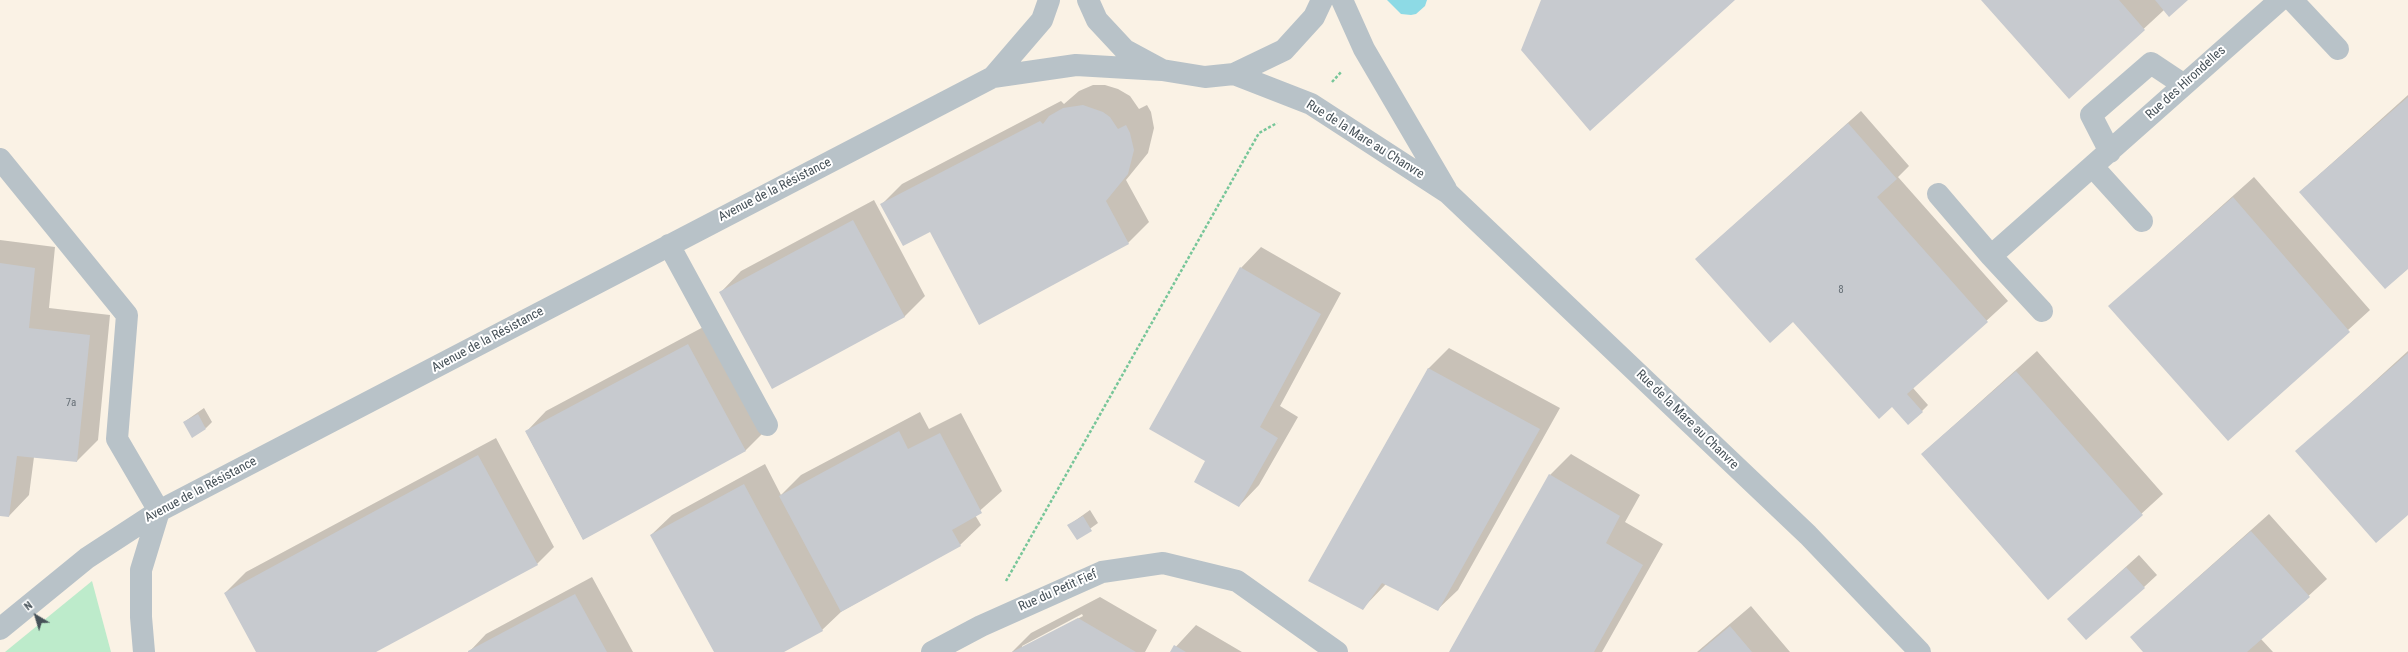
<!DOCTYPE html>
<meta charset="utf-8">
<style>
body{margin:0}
#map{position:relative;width:2408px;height:652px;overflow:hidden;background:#efeced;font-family:"Roboto Condensed",sans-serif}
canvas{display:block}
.north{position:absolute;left:16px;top:596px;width:40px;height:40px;-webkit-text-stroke:3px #fff;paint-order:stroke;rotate:322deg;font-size:11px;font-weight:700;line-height:16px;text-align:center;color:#465158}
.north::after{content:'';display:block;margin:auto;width:14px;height:18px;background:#465158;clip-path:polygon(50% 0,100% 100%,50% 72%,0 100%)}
</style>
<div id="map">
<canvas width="2408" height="652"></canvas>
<div class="north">N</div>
</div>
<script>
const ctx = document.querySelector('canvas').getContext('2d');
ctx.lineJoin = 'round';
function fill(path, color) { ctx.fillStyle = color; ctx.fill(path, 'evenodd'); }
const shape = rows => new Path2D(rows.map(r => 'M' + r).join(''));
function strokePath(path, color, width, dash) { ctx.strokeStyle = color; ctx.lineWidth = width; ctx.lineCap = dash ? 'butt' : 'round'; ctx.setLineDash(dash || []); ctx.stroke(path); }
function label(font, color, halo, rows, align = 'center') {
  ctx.font = font + ' "Roboto Condensed",sans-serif'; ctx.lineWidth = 4; ctx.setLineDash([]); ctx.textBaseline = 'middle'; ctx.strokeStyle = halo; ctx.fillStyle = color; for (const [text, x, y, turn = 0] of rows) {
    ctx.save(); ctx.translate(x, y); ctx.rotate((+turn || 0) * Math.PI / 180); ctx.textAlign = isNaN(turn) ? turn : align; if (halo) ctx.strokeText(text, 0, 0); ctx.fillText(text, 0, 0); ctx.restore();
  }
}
const commercial = shape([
 [0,0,2408,0,2408,652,0,652]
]);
const green = shape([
 [92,581,111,652,5,652]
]);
const water = shape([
 [1387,0,1427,0,1425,6,1416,14,1411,15,1401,14]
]);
const shadow = shape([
 [1982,0,2187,0,2164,10,2069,98],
 [1093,85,1105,85,1118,89,1130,96,1139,109,1147,105,1151,112,1154,128,1148,153,1126,180,1149,222,1128,243,930,230,881,205,902,184,1061,101,1064,104,1079,91],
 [2408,95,2408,267,2300,192],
 [1861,111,1909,166,1898,177,2008,301,1913,388,1928,405,1922,411,1892,406,1793,321,1696,259],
 [2254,177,2370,310,2228,439,2110,306],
 [874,200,925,296,904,317,721,292,741,271],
 [0,240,55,247,49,308,110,315,98,440,77,461,34,457,29,495,9,516,0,515],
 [1261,247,1341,293,1280,406,1298,417,1259,485,1239,506,1241,268],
 [709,324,766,430,746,450,583,539,526,432,546,411],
 [1449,348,1560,408,1458,590,1437,610,1386,584,1363,608,1428,369],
 [2037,351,2163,494,2048,599,1922,454],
 [2408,351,2408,514,2297,452],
 [204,408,212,422,206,428,184,422],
 [920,412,929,429,961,413,1002,491,975,515,981,525,960,545,842,611,822,630,782,652,716,652,651,535,672,515,765,464,781,495,801,475],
 [496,438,554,547,537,564,374,652,258,652,225,593,246,572],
 [1571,454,1640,495,1625,522,1663,544,1602,652,1450,652,1550,475],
 [1090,510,1098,523,1077,538,1069,525],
 [2269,514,2327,579,2261,639,2273,652,2144,652,2131,637],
 [2139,555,2157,575,2144,587,2068,619],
 [592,577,633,652,469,652,486,634],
 [1100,597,1157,630,1145,652,1012,652,1031,633],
 [1082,614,1083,616,1022,648,1022,646],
 [1751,606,1790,652,1697,652],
 [1196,625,1242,652,1171,652]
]);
const building = shape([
 [1541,0,1735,0,1590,131,1521,50],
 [1981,0,2119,0,2145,30,2069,99],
 [2155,0,2188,0,2169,17],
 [2408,97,2408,269,2385,289,2299,192],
 [1083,105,1103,112,1110,117,1118,129,1126,125,1130,133,1134,150,1128,174,1106,201,1129,244,979,325,930,232,903,246,880,204,1040,121,1043,124,1049,116,1063,108],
 [1848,123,1897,179,1877,197,1988,322,1907,394,1923,412,1908,425,1892,407,1879,419,1793,322,1770,343,1695,259],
 [2233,197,2350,332,2228,441,2108,306],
 [853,220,905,317,772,389,719,292],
 [0,263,35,268,29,328,90,335,77,462,17,456,9,517,0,516],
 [1240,267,1321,314,1260,427,1278,438,1239,507,1194,482,1205,461,1149,429],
 [688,344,746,451,583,540,525,431],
 [2408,353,2408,515,2376,543,2295,451],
 [1428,368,1540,429,1438,611,1382,583,1363,610,1308,581],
 [2016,371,2143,515,2048,600,1921,454],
 [198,414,206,429,192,438,183,422],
 [899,431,908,449,940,433,982,513,952,530,961,546,841,612,779,496],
 [478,455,538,565,376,652,256,652,224,593],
 [1549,474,1620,516,1606,543,1643,565,1594,652,1449,652],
 [744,484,823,631,784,652,714,652,650,535],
 [1083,516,1092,531,1077,540,1067,525],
 [2251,531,2310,597,2247,652,2143,652,2130,637],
 [2126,567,2145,588,2086,640,2067,619],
 [575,594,607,652,468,652,468,651],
 [1078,618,1136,652,1012,652],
 [1730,626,1752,652,1699,652],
 [1174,645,1186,652,1170,652]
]);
const path = shape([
 [1332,82,1342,71],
 [1006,581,1259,133,1277,123]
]);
const minor = shape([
 [1088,0,1097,20,1125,50,1162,70,1205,77,1234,74,1284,50,1314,17,1322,0],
 [1342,0,1364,49,1446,189],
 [2292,0,2338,49],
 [1234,74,1311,104,1448,193,1808,535,1920,652],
 [993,77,1042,20,1049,0],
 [2110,152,2091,115,2151,63,2184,85],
 [0,159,127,315,117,439,159,511,141,570,141,617,144,652],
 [2093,167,2142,221],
 [1938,194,1991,256,2280,0],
 [669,245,767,425],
 [1991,256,2042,311],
 [0,629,87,558,159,511,993,77,1076,65,1162,70],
 [932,652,981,626,1102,572,1163,563,1237,581,1337,652]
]);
const numberNames = [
 ["8",1841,290],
 ["7a",71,403]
];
const streetNames = [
 ["Rue des Hirondelles",2186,83,-42],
 ["Rue de la Mare au Chanvre",1365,140,32],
 ["Avenue de la Résistance",775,190,-27],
 ["Avenue de la Résistance",488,340,-28],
 ["Rue de la Mare au Chanvre",1687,420,44],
 ["Avenue de la Résistance",201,490,-28],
 ["Rue du Petit Fief",1058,591,-24]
];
fill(commercial, '#faf2e5');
fill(green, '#bdebcb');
fill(water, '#8ddae5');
fill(shadow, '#0003');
fill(building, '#c7cacf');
strokePath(path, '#77c699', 2.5, [3, 2]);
strokePath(minor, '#b8c2c8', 22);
label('11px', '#666f76', null, numberNames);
label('13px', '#465158', '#fff', streetNames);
</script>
